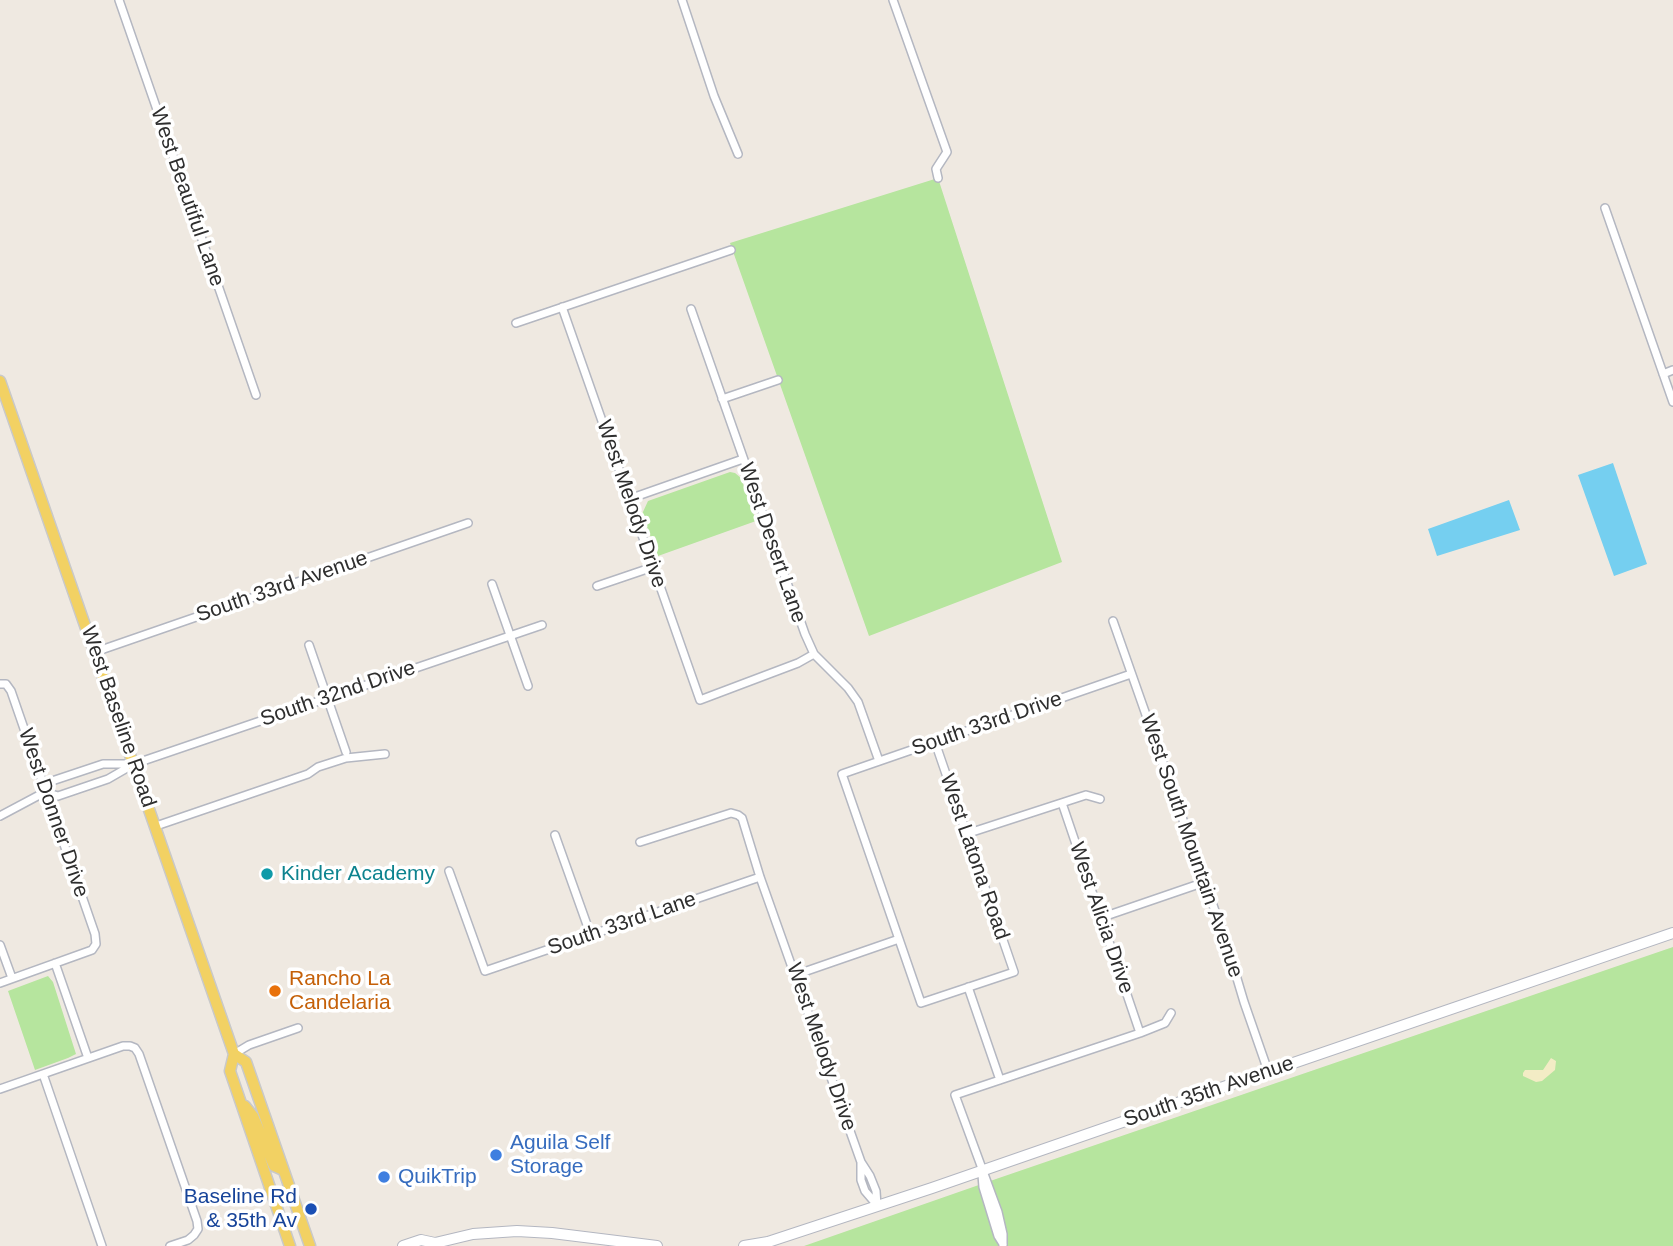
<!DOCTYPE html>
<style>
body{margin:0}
canvas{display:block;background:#efe9e1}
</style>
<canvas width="1673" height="1246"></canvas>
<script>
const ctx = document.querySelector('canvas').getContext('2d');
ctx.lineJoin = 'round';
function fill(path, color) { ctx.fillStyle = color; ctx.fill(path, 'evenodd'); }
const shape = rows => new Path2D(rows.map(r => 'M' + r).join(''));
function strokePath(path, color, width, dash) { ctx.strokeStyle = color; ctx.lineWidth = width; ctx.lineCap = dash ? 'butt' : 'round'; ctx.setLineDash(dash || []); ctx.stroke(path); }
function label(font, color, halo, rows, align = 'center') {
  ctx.font = font + ' Arial,sans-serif'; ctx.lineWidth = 7; ctx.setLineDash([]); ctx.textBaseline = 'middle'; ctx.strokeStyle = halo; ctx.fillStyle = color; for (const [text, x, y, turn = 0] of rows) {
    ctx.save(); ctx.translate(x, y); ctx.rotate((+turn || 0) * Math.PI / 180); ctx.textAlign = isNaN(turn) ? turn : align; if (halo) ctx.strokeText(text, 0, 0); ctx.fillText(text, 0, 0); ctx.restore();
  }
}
const green = shape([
 [938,178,1062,562,869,636,730,243],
 [730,472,735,473,741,478,756,521,658,556,642,514,648,501],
 [1673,947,1673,1246,804,1246,996,1179],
 [48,976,53,982,76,1054,68,1058,35,1070,8,991]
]);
const sand = shape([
 [1551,1058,1556,1061,1555,1070,1542,1081,1536,1082,1523,1076,1523,1073,1525,1070,1543,1070]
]);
const water = shape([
 [1613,463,1647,564,1614,576,1578,475],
 [1509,500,1520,530,1437,556,1428,529]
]);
const street = shape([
 [119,0,256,395],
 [682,0,714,96,738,154],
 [893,0,947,152,936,169,938,178],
 [1605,208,1673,402],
 [562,307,700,700,798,663,814,654],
 [691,309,805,634,814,654,848,688,858,702,879,761],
 [516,323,731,250],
 [1663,374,1673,370],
 [722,399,778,380],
 [629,499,743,459],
 [492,584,528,686],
 [597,586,653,567],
 [1113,621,1227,945,1244,1002,1268,1071],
 [309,645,346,752],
 [95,652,468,523],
 [0,684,6,684,11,691,95,934,96,944,92,950,0,983],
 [935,742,1014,972,921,1003,842,774,1131,674],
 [45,792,58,796,108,779,134,764,542,625],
 [1062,803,1140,1033],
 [0,816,45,792,52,781,103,764,133,764],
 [156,826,308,774,318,767,346,758,385,754],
 [966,834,1086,795,1100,799],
 [555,835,591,936],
 [640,842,731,813,738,815,742,818,760,877,861,1162,870,1176,876,1191,877,1206],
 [449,871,485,971,760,877],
 [1100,918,1205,882],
 [0,945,12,978],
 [55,963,88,1058],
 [795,975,899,939],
 [968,987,1000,1080],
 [234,1054,249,1045,298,1028],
 [43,1074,102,1246],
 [0,1089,123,1046,130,1046,135,1048,139,1054,197,1221,198,1229,194,1235,188,1240,170,1246],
 [861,1163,861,1180,865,1191,877,1205],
 [982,1175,983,1187,998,1236,1003,1244],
 [1003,1245,1003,1234,998,1212,955,1095,1140,1033,1165,1023,1171,1013]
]);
const secondary = shape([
 [403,1246,421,1240,435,1243,473,1234,517,1231,552,1233,657,1246],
 [744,1246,768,1242,932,1188,1235,1083,1673,933]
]);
const primary = shape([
 [0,381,234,1054,230,1071,290,1246],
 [234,1054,246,1062,310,1246],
 [245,1106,253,1116,274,1166,283,1170]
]);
const markers = [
 [267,874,7,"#0f9aa8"],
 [275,991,7,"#e8710a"],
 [496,1155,7,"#3f7fe0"],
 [384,1177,7,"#3f7fe0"],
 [311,1209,7,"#1a4fb4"]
];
const streetNames = [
 ["West Beautiful Lane",187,197,71],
 ["West Melody Drive",631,504,71],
 ["West Desert Lane",772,543,71],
 ["South 33rd Avenue",282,587,-19],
 ["South 32nd Drive",338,694,-19],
 ["West Baseline Road",118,717,71],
 ["South 33rd Drive",987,724,-19],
 ["West Donner Drive",53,813,71],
 ["West South Mountain Avenue",1191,846,71],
 ["West Latona Road",974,857,71],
 ["West Alicia Drive",1101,918,71],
 ["South 33rd Lane",622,924,-19],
 ["West Melody Drive",821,1047,71],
 ["South 35th Avenue",1209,1092,-19]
];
const cultureNames = [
 ["Kinder Academy",281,874]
];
const foodNames = [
 ["Rancho La",289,979],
 ["Candelaria",289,1003]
];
const shopNames = [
 ["Aguila Self",510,1143],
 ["Storage",510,1167],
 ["QuikTrip",398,1177]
];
const transitNames = [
 ["Baseline Rd",297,1197],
 ["& 35th Av",297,1221]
];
fill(green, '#b6e59e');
fill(sand, '#f3ecc5');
fill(water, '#75cff0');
strokePath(street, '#b4b7c1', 10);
strokePath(secondary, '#b4b7c1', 12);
strokePath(primary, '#c9c9c9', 13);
strokePath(street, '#fff', 7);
strokePath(secondary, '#fff', 10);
strokePath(primary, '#f2d163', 10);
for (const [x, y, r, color] of markers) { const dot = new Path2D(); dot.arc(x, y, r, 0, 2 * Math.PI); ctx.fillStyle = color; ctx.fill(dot); strokePath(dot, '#fff', 2.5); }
label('21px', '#2e2e2e', '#fff', streetNames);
label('21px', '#0d838f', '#fff', cultureNames, 'left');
label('21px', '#c56008', '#fff', foodNames, 'left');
label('21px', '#366cbe', '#fff', shopNames, 'left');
label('21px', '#164399', '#fff', transitNames, 'right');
</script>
